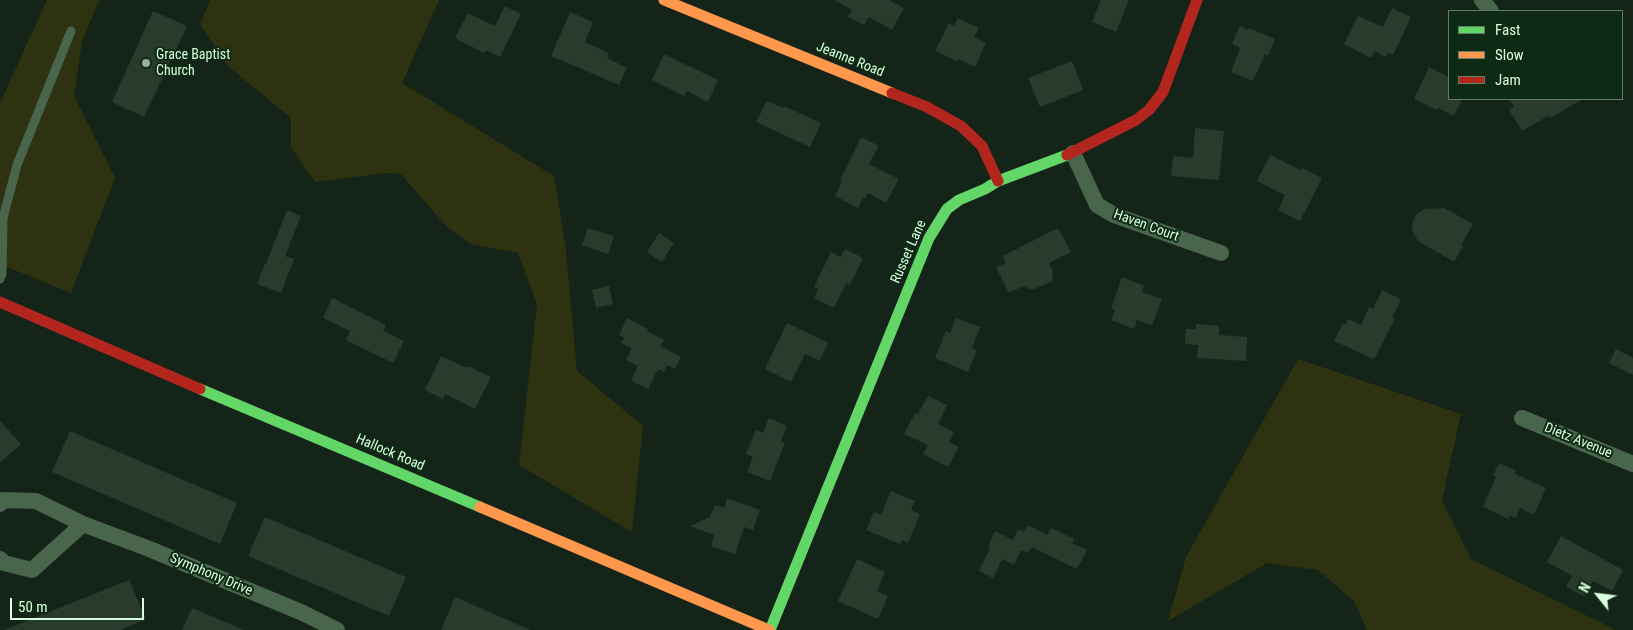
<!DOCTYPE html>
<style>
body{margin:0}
#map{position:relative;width:1633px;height:630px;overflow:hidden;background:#142418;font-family:"Roboto Condensed",sans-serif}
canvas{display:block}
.legend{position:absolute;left:1448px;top:10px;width:175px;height:90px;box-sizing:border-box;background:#0e2a15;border:1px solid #5e7f65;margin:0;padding:6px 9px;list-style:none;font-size:15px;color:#d7ffde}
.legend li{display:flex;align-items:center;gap:10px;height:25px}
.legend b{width:25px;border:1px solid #5e7f65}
.north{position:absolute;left:1573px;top:570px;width:50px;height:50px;-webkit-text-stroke:4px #0e2a15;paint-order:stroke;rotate:299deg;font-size:14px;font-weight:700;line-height:20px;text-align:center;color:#d7ffde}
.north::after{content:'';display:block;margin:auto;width:18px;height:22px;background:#d7ffde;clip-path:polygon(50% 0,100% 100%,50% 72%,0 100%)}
.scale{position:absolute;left:10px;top:598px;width:134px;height:22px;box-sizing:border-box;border:2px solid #d7ffde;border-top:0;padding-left:6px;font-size:15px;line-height:18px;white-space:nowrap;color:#d7ffde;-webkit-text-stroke:4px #0e2a15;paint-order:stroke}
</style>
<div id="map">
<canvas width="1633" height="630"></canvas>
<ul class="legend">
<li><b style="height:6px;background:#63d668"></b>Fast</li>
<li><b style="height:6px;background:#ff974d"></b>Slow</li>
<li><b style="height:6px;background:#b3261e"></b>Jam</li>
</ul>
<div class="north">N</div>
<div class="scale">50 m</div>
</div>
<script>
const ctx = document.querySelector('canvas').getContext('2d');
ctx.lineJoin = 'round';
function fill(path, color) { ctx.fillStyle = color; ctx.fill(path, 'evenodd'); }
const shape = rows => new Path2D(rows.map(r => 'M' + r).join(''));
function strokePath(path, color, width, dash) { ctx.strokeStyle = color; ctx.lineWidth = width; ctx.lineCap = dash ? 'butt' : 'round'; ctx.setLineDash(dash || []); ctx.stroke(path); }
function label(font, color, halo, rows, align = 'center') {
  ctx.font = font + ' "Roboto Condensed",sans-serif'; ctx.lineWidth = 4; ctx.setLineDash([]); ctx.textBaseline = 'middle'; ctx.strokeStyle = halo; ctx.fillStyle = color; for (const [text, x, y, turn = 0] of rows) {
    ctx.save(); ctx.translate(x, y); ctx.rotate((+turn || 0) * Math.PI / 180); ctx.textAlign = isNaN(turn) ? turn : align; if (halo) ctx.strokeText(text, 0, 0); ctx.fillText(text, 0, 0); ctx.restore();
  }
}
const green = shape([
 [47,0,99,0,82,42,74,96,115,178,71,293,0,264,0,103],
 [210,0,439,0,402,83,554,176,566,250,577,371,643,426,632,532,519,465,537,304,518,253,471,244,447,227,401,174,386,173,315,182,291,147,291,118,228,66,200,24],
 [1298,359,1461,414,1442,500,1471,559,1616,630,1367,630,1354,601,1318,570,1267,563,1168,621,1186,557]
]);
const building = shape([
 [835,0,889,0,904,8,892,30,869,17,864,25,848,17,852,10],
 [1101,0,1129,0,1116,32,1092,22],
 [505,6,521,14,500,57,486,50,484,53,455,38,468,13,495,26],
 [1392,8,1411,17,1393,55,1388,53,1386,57,1374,51,1371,58,1344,44,1358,16,1383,27],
 [153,11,187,26,144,117,112,102],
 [570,12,593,22,585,42,609,53,607,58,627,68,619,85,551,56],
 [958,18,979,28,974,37,986,43,975,67,958,59,957,61,935,51,949,23,954,26],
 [1240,26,1248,30,1249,28,1275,39,1268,56,1265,54,1253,81,1231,72,1240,48,1232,44],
 [664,54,718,80,708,102,687,91,684,96,652,80],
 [1072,61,1083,90,1040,107,1028,78],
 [1429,67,1449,77,1449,99,1462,99,1454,116,1438,108,1437,110,1414,99],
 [1509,99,1583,99,1550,118,1548,116,1522,131,1509,110,1514,107],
 [767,101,783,108,784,106,821,123,810,147,756,122],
 [1195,128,1224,131,1219,180,1171,176,1173,156,1193,158],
 [861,137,879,146,869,164,899,179,886,203,868,193,865,199,863,198,858,208,835,196,842,181,840,180],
 [1270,155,1301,170,1302,168,1322,178,1300,221,1278,210,1285,195,1257,181],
 [1444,208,1473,224,1461,245,1463,246,1454,262,1418,241,1412,230,1413,221,1417,214,1425,209],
 [287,210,301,216,285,256,294,259,281,293,257,284,265,264,266,264],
 [588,228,614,236,608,254,582,245],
 [1058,228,1071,252,1049,263,1053,271,1052,281,1032,290,1023,286,1009,293,996,267,1006,263,1003,256],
 [659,233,674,243,662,262,647,252],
 [845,249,863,258,850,285,846,283,834,308,814,298,818,289,814,287,831,252,841,257],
 [1122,277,1144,286,1142,292,1162,299,1152,325,1137,320,1134,329,1111,320,1115,310,1111,308],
 [609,286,613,304,596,308,592,290],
 [1382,290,1401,299,1392,318,1395,319,1374,359,1334,341,1343,323,1346,325,1348,319,1361,325,1369,307,1373,309],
 [332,298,386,325,383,331,404,341,393,363,346,340,350,331,323,318],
 [627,318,648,329,647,331,664,340,660,346,681,357,675,369,667,365,664,372,658,369,648,389,631,381,638,366,626,360,632,348,621,343,624,338,619,335],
 [956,318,980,327,972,348,977,350,968,372,935,358,946,331,950,333],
 [787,323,828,343,820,361,805,354,791,382,765,369],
 [1196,324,1219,326,1219,335,1247,337,1246,361,1197,358,1198,345,1185,344,1186,329,1196,329],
 [1616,349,1633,358,1633,375,1609,363],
 [441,356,467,368,468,366,491,377,475,409,445,394,443,399,425,390],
 [928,396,947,405,938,424,954,432,949,442,959,447,948,467,923,454,928,445,904,434,915,413,918,414],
 [769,418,787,426,781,441,785,443,770,481,747,472,753,457,746,454,756,430,763,433],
 [0,421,21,444,0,463],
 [70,431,237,503,220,544,52,472],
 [1499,463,1516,471,1515,474,1546,488,1534,515,1520,508,1516,518,1510,515,1508,519,1483,507,1496,477,1493,475],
 [891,491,915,501,911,510,920,514,908,543,902,540,900,544,866,530,874,512,881,515],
 [727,498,760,510,753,530,744,527,735,554,711,546,714,535,690,526,710,517,715,505,724,508],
 [265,517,406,577,389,616,248,556],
 [1028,525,1047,535,1051,528,1074,539,1072,543,1087,550,1077,569,1032,547,1028,553,1021,550,1014,565,1002,559,993,578,979,571,990,548,988,547,995,531,1013,540,1018,529,1024,532],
 [1561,536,1623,570,1612,591,1593,581,1584,596,1566,587,1572,576,1547,562],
 [857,559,885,572,877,591,888,596,878,619,838,601],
 [129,580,146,619,121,630,4,630],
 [455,597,530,630,441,630],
 [192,608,244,630,182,630]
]);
const lane = shape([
 [0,279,2,274,3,218,17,165,71,31]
]);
const street = shape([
 [1482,0,1491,11],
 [1073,153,1097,205,1114,215,1221,253],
 [1522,418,1633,464],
 [0,504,3,500,36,501,83,524,147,548,303,613,337,630],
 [0,559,4,563,32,570,83,524]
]);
const fast = shape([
 [200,389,480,507],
 [770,630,929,238,947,209,959,200,985,189,998,181,1067,155]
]);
const slow = shape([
 [664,0,892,93],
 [480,507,769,630]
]);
const jam = shape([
 [892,93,927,107,961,126,982,146,998,181],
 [1067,155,1136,120,1149,110,1163,92,1197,0],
 [0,302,200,389]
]);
const markers = [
 [146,63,5,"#93b299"]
];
const poiNames = [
 ["Grace Baptist",156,55],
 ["Church",156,71]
];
const streetNames = [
 ["Jeanne Road",850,60,22],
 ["Haven Court",1146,226,20],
 ["Russet Lane",909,252,-66],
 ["Dietz Avenue",1578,441,22],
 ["Hallock Road",390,453,23],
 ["Symphony Drive",211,575,23]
];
fill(green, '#2f3211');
fill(building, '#293b2d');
strokePath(lane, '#49654c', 9);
strokePath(street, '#49654c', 16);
strokePath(fast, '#63d668', 11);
strokePath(slow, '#ff974d', 11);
strokePath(jam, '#b3261e', 11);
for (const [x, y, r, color] of markers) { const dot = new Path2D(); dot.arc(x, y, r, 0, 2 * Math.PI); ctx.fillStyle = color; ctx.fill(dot); strokePath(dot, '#0e2a15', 2); }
label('14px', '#d7ffde', '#0e2a15', poiNames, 'left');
label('14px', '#d7ffde', '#0e2a15', streetNames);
</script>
